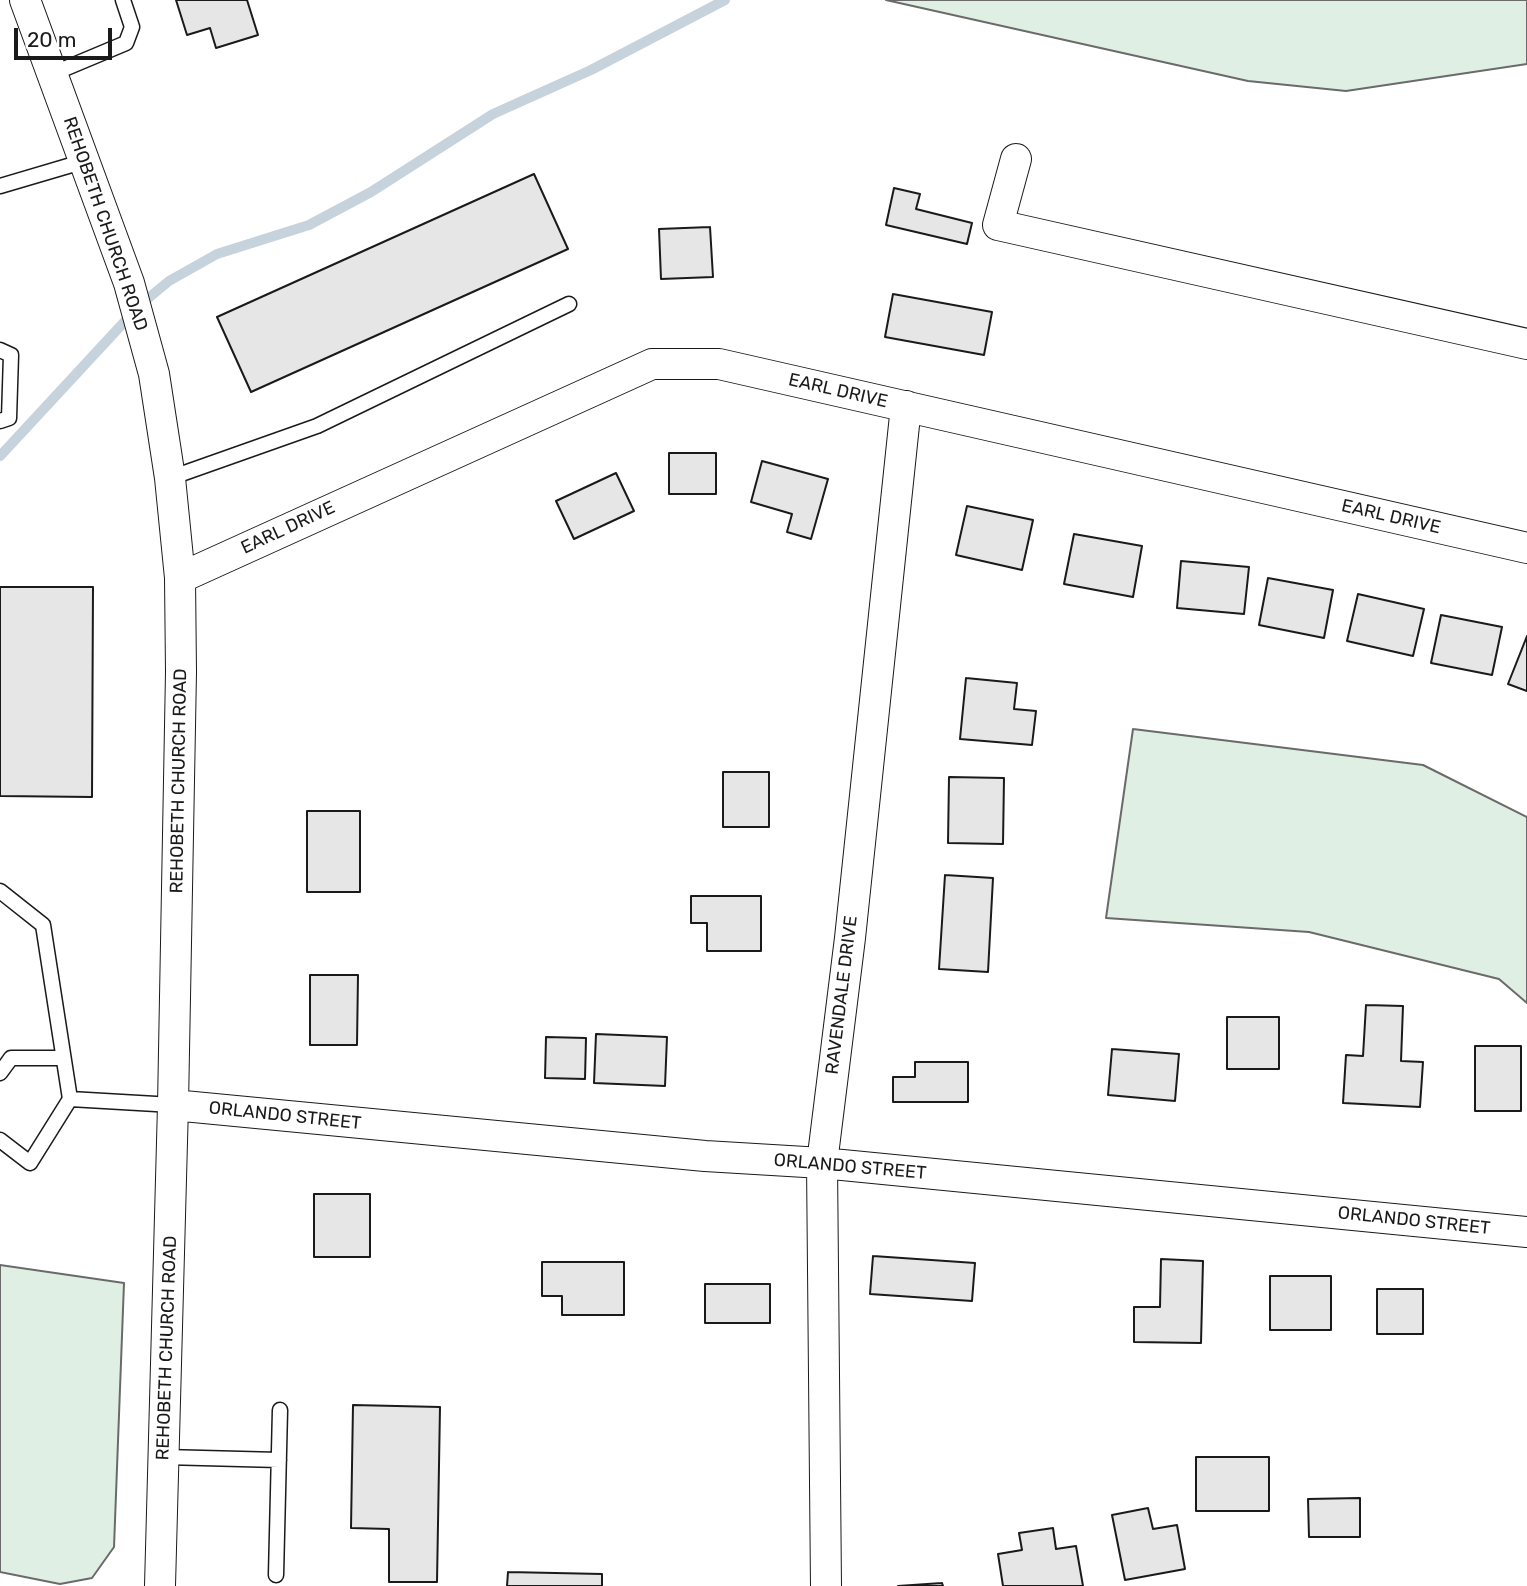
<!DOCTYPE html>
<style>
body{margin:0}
#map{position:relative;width:1527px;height:1586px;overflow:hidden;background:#fff;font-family:Rubik,sans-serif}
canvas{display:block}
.scale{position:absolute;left:14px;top:28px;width:98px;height:32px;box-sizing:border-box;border:4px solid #1a1a1a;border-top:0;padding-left:9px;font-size:21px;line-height:24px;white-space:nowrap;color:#1a1a1a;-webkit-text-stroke:5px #fff;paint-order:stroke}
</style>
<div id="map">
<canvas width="1527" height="1586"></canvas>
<div class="scale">20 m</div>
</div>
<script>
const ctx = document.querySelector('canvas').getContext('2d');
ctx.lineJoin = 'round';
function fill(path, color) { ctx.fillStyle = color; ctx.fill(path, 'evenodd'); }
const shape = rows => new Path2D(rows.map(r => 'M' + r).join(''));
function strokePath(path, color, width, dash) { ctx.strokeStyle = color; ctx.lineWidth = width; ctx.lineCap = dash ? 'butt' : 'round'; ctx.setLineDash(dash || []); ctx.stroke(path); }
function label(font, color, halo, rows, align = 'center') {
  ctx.font = font + ' Rubik,sans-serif'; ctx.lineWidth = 5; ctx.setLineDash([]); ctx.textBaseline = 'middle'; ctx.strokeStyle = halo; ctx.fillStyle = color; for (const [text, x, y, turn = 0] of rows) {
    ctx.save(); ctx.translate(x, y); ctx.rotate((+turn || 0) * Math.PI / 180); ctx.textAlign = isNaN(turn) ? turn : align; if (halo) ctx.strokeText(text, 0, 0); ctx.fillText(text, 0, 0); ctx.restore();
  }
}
const green = shape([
 [886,0,1527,0,1527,64,1346,91,1248,81,886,0],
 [1133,729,1423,765,1527,817,1527,1003,1499,979,1309,932,1106,918,1133,729],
 [0,1265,124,1283,114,1547,92,1578,60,1584,0,1572,0,1265]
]);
const stream = shape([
 [0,456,140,305,169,281,217,254,309,225,371,192,493,114,591,70,725,0]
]);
const building = shape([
 [176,0,247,0,258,35,216,48,210,28,187,35,176,0],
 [534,174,568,249,251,392,217,317,534,174],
 [894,188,920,194,916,209,972,223,967,244,886,225,894,188],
 [710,227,713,277,661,279,659,229,710,227],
 [893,294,992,312,984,355,885,337,893,294],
 [669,453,716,453,716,494,669,494,669,453],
 [762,461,828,479,811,539,787,532,792,514,751,502,762,461],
 [616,473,634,511,574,539,556,501,616,473],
 [967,506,1033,520,1022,570,956,555,967,506],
 [1074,534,1142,546,1133,597,1064,584,1074,534],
 [1181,561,1249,567,1244,614,1177,608,1181,561],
 [1268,578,1333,590,1324,638,1259,625,1268,578],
 [0,587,93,587,92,797,0,796,0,587],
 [1358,594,1424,609,1413,656,1347,641,1358,594],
 [1441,615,1502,627,1492,675,1431,663,1441,615],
 [1527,636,1527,691,1508,684,1527,636],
 [966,678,1017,683,1014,709,1036,711,1032,745,960,739,966,678],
 [723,772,769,772,769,827,723,827,723,772],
 [949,777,1004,778,1003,844,948,843,949,777],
 [307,811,360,811,360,892,307,892,307,811],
 [945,875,993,878,988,972,939,969,945,875],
 [691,896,761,896,761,951,707,951,707,923,691,923,691,896],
 [310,975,358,975,357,1045,310,1045,310,975],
 [1366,1005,1403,1006,1401,1061,1423,1062,1420,1107,1343,1103,1346,1055,1363,1056,1366,1005],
 [1227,1017,1279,1017,1279,1069,1227,1069,1227,1017],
 [596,1034,667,1037,665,1086,594,1083,596,1034],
 [546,1037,586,1038,585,1079,545,1078,546,1037],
 [1475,1046,1521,1046,1521,1111,1475,1111,1475,1046],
 [1112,1049,1179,1054,1175,1101,1108,1095,1112,1049],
 [915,1062,968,1062,968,1102,893,1102,893,1077,915,1077,915,1062],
 [314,1194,370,1194,370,1257,314,1257,314,1194],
 [873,1256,975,1263,972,1301,870,1294,873,1256],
 [1161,1259,1203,1261,1201,1343,1134,1342,1134,1307,1160,1307,1161,1259],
 [542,1262,624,1262,624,1315,562,1315,562,1296,542,1296,542,1262],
 [1270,1276,1331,1276,1331,1330,1270,1330,1270,1276],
 [705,1284,770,1284,770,1323,705,1323,705,1284],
 [1377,1289,1423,1289,1423,1334,1377,1334,1377,1289],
 [353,1405,440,1407,437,1582,389,1582,389,1529,351,1528,353,1405],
 [1196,1457,1269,1457,1269,1511,1196,1511,1196,1457],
 [1360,1498,1360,1537,1309,1537,1308,1499,1360,1498],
 [1148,1508,1153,1529,1177,1525,1185,1569,1125,1580,1112,1515,1148,1508],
 [1053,1528,1056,1549,1076,1546,1083,1586,1003,1586,998,1554,1022,1550,1019,1533,1053,1528],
 [508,1572,602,1574,602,1586,507,1586,508,1572],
 [942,1583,943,1586,898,1586,942,1583]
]);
const lane = shape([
 [52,74,126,43,132,27,123,0],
 [0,186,85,161],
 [0,350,11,355,9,418,0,421],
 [170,478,317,426,569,304],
 [0,891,43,925,70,1099,173,1105],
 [0,1073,11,1058,63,1058],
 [0,1140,30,1163,70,1099],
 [164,1457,279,1460],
 [276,1575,280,1410]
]);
const street = shape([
 [25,0,129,283,154,374,170,478,180,578,181,672,173,1105,160,1586],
 [1016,159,998,225,1527,344],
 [180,578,652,364,719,364,1527,548],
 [173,1105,705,1156,822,1163,1527,1232],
 [826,1586,822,1163,850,938,906,406]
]);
const streetNames = [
 ["REHOBETH CHURCH ROAD",105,224,71],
 ["EARL DRIVE",838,391,13],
 ["EARL DRIVE",1391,517,13],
 ["EARL DRIVE",288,528,-25],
 ["REHOBETH CHURCH ROAD",179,781,-89],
 ["RAVENDALE DRIVE",842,995,-83],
 ["ORLANDO STREET",285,1116,6],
 ["ORLANDO STREET",850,1167,5],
 ["ORLANDO STREET",1414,1221,6],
 ["REHOBETH CHURCH ROAD",167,1348,-88]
];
fill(green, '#e0efe3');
strokePath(green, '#6a6a6a', 2);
strokePath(stream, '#c6d2dc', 10);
fill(building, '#e6e6e6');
strokePath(building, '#1a1a1a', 2);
strokePath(lane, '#1a1a1a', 17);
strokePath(street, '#1a1a1a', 32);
strokePath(lane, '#fff', 14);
strokePath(street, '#fff', 30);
label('18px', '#1a1a1a', '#fff', streetNames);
</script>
